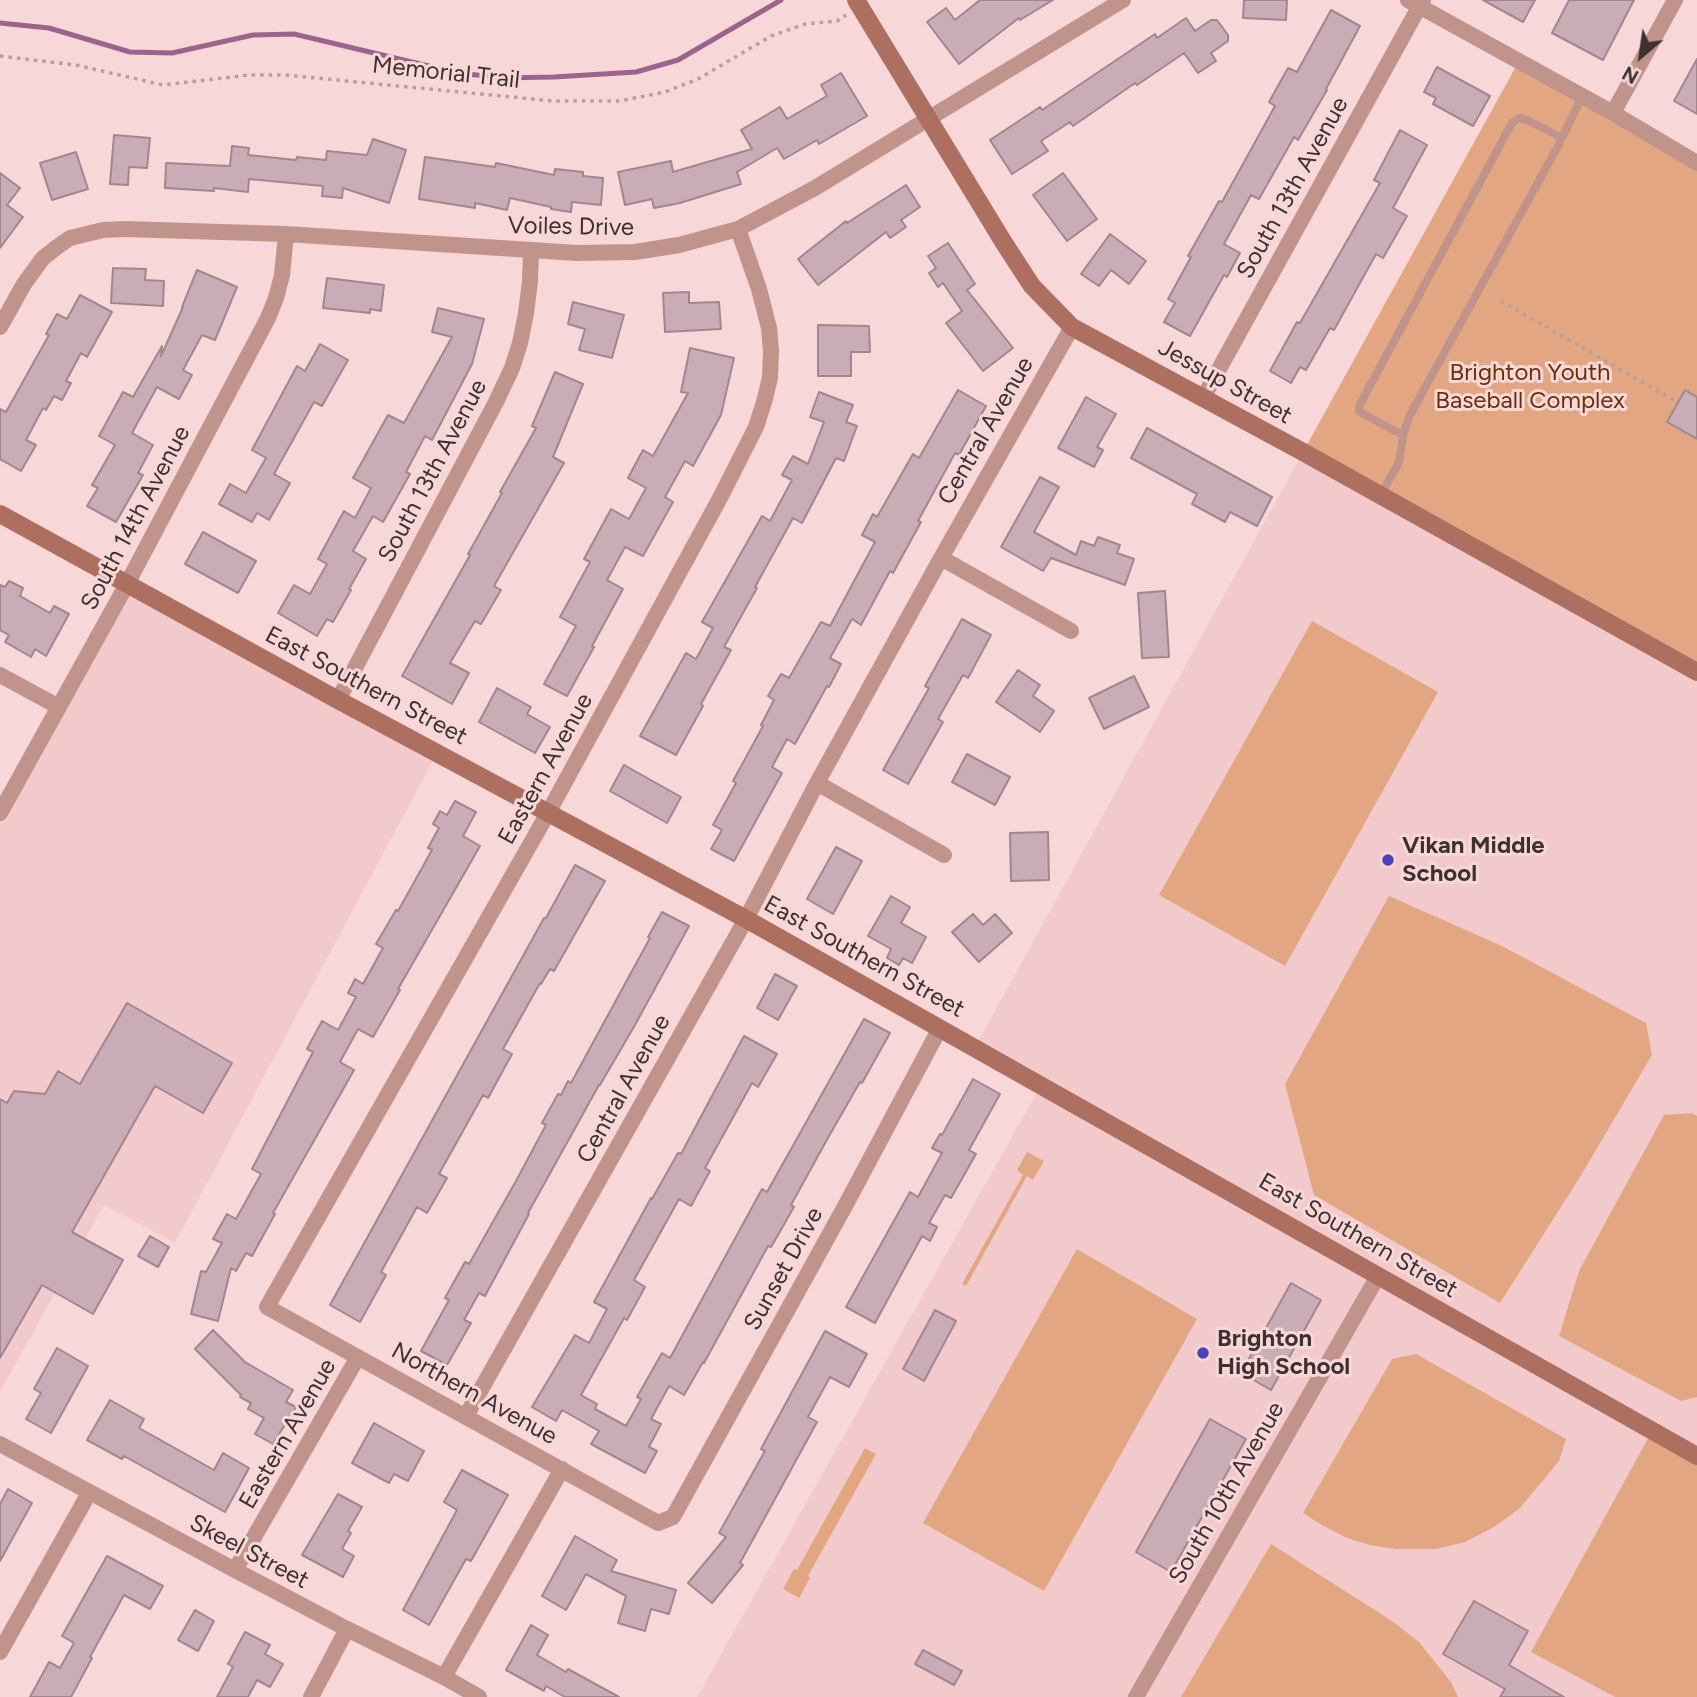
<!DOCTYPE html>
<style>
body{margin:0}
#map{position:relative;width:1697px;height:1697px;overflow:hidden;background:#f8d7d8;font-family:Figtree,sans-serif}
canvas{display:block}
.north{position:absolute;left:1606px;top:21px;width:70px;height:70px;-webkit-text-stroke:5px #f8d7d8;paint-order:stroke;rotate:209deg;font-size:19px;font-weight:700;line-height:28px;text-align:center;color:#3e3132}
.north::after{content:'';display:block;margin:auto;width:24px;height:32px;background:#3e3132;clip-path:polygon(50% 0,100% 100%,50% 72%,0 100%)}
</style>
<div id="map">
<canvas width="1697" height="1697"></canvas>
<div class="north">N</div>
</div>
<script>
const ctx = document.querySelector('canvas').getContext('2d');
ctx.lineJoin = 'round';
function fill(path, color) { ctx.fillStyle = color; ctx.fill(path, 'evenodd'); }
const shape = rows => new Path2D(rows.map(r => 'M' + r).join(''));
function strokePath(path, color, width, dash) { ctx.strokeStyle = color; ctx.lineWidth = width; ctx.lineCap = dash ? 'butt' : 'round'; ctx.setLineDash(dash || []); ctx.stroke(path); }
function label(font, color, halo, rows, align = 'center') {
  ctx.font = font + ' Figtree,sans-serif'; ctx.lineWidth = 6; ctx.setLineDash([]); ctx.textBaseline = 'middle'; ctx.strokeStyle = halo; ctx.fillStyle = color; for (const [text, x, y, turn = 0] of rows) {
    ctx.save(); ctx.translate(x, y); ctx.rotate((+turn || 0) * Math.PI / 180); ctx.textAlign = isNaN(turn) ? turn : align; if (halo) ctx.strokeText(text, 0, 0); ctx.fillText(text, 0, 0); ctx.restore();
  }
}
const built = shape([
 [1303,452,1697,672,1697,1457,1531,1651,1615,1697,697,1697,1041,1085,975,1047],
 [127,584,437,753,175,1243,104,1205,0,1392,0,813]
]);
const green = shape([
 [1519,61,1697,163,1697,672,1303,452],
 [1312,621,1438,692,1285,966,1159,895],
 [1389,896,1502,946,1646,1023,1652,1055,1580,1177,1500,1303,1314,1195,1285,1084],
 [1692,1113,1697,1116,1697,1397,1681,1401,1559,1336,1579,1271,1664,1115],
 [1027,1152,1044,1161,1033,1180,1027,1176,966,1286,962,1284,1023,1175,1017,1170],
 [1077,1249,1197,1319,1044,1591,923,1523],
 [1416,1354,1566,1439,1559,1461,1520,1508,1494,1527,1465,1542,1436,1549,1395,1549,1370,1545,1347,1538,1320,1524,1303,1513,1392,1359],
 [1652,1431,1697,1456,1697,1697,1615,1697,1531,1652],
 [865,1448,876,1454,808,1576,810,1578,799,1598,783,1589,794,1569,797,1570],
 [1271,1544,1392,1621,1419,1642,1451,1682,1458,1697,1181,1697]
]);
const stream = shape([
 [0,23,49,28,130,52,172,53,253,35,294,34,454,72,499,78,554,77,636,72,678,60,781,0]
]);
const building = shape([
 [980,0,1053,0,1020,20,1019,18,959,64,927,22,946,8,955,20,980,0],
 [1244,0,1287,0,1286,20,1243,18,1244,0],
 [1483,0,1535,0,1523,22,1483,0],
 [1569,0,1634,0,1603,60,1552,33,1569,0],
 [1331,10,1360,26,1326,89,1327,90,1298,140,1294,137,1259,199,1251,195,1224,244,1240,253,1227,277,1224,275,1190,336,1164,322,1175,303,1168,299,1191,257,1188,256,1219,201,1222,202,1275,106,1269,102,1288,68,1297,72,1331,10],
 [1186,18,1195,31,1211,20,1217,20,1228,35,1228,41,1211,53,1216,61,1198,73,1184,53,1137,85,1135,83,1073,126,1070,122,1041,141,1048,151,1012,174,990,140,1040,107,1042,110,1155,34,1157,38,1186,18],
 [1697,59,1697,114,1674,101,1697,59],
 [1437,67,1490,96,1473,126,1433,104,1436,98,1424,92,1437,67],
 [841,73,867,116,819,144,817,140,784,159,777,148,737,172,741,184,680,203,654,208,652,199,625,205,618,172,671,161,673,172,752,149,741,130,780,107,787,119,827,96,821,85,841,73],
 [1400,130,1427,145,1393,208,1407,216,1383,258,1376,254,1334,330,1330,328,1306,370,1300,367,1291,383,1270,371,1297,322,1300,323,1380,183,1374,180,1400,130],
 [114,135,150,138,147,168,129,167,128,185,110,184,114,135],
 [373,139,406,150,389,203,343,188,342,198,322,196,323,186,249,179,248,192,214,188,214,191,165,188,166,163,230,166,232,146,249,148,248,155,296,160,297,157,326,160,327,151,367,155,373,139],
 [76,152,88,189,52,200,40,163,76,152],
 [425,157,495,167,496,163,554,175,555,169,583,172,583,176,603,178,601,205,572,202,571,212,551,209,551,207,510,198,507,210,475,203,475,208,419,199,425,157],
 [0,173,20,188,7,205,23,217,0,248,0,173],
 [1063,173,1097,219,1067,241,1033,195,1063,173],
 [906,185,920,207,901,220,906,227,890,238,886,232,818,285,798,259,846,221,847,223,906,185],
 [1110,234,1146,261,1129,284,1111,270,1099,286,1081,274,1110,234],
 [948,243,975,284,967,290,1013,348,983,371,946,323,962,311,943,283,938,287,929,273,936,268,928,256,948,243],
 [113,268,146,269,145,280,164,281,163,306,111,303,113,268],
 [197,270,237,287,215,340,202,335,183,370,192,375,179,399,157,387,132,433,153,445,138,473,143,475,116,522,87,506,98,488,92,485,115,445,99,436,123,392,133,397,162,346,161,356,183,307,182,307,197,270],
 [327,278,384,285,381,311,370,309,370,313,323,308,327,278],
 [689,292,689,303,719,302,721,329,665,332,663,293,689,292],
 [80,295,112,312,87,357,81,353,66,381,71,383,62,400,54,396,46,410,43,408,26,440,36,445,21,471,0,459,0,409,6,412,49,335,46,334,57,314,67,319,80,295],
 [573,302,624,315,612,358,579,350,585,329,568,324,573,302],
 [438,308,484,319,472,364,432,440,425,436,406,472,410,474,383,522,373,516,353,551,366,559,349,589,351,590,333,622,327,619,317,636,278,613,294,585,310,594,327,564,318,559,344,511,355,518,371,488,353,478,388,415,404,423,452,337,432,332,438,308],
 [818,325,869,326,870,352,851,352,851,376,818,376,818,325],
 [320,344,348,360,322,406,314,402,274,474,290,483,269,520,257,513,252,522,219,504,230,484,246,493,266,458,252,450,297,366,305,371,320,344],
 [690,348,734,358,721,415,693,466,685,461,665,497,673,502,643,556,625,547,607,580,623,589,592,646,594,647,567,696,544,684,576,626,560,617,590,562,584,559,611,509,629,519,646,488,628,478,643,450,653,456,688,393,681,392,690,348],
 [555,372,583,384,553,457,564,463,494,586,501,590,481,624,475,621,450,663,469,673,452,704,402,676,470,555,468,554,502,493,500,492,536,428,532,426,555,372],
 [958,390,986,406,959,455,955,453,918,521,921,522,893,573,890,571,861,625,852,619,830,658,841,664,829,687,827,686,795,744,787,739,772,767,782,773,734,861,711,849,722,830,713,825,736,783,733,781,763,726,761,725,774,700,768,696,781,674,789,678,821,622,830,626,875,542,862,535,873,514,877,517,913,454,919,458,958,390],
 [1685,390,1697,397,1697,439,1667,422,1685,390],
 [819,392,853,405,846,422,857,426,844,461,836,458,802,523,793,518,755,587,757,588,724,647,731,650,701,704,703,706,676,755,640,736,686,653,696,659,713,628,702,622,762,516,770,521,792,480,782,475,793,456,808,464,824,422,810,417,819,392],
 [1086,397,1116,414,1097,447,1103,450,1094,467,1058,448,1086,397],
 [1147,428,1272,497,1257,526,1230,512,1225,522,1192,504,1197,494,1131,458,1147,428],
 [1040,477,1059,487,1034,532,1076,555,1081,541,1094,546,1098,537,1120,545,1117,553,1134,559,1125,585,1051,558,1043,571,1001,547,1040,477],
 [203,532,256,561,238,593,185,564,203,532],
 [9,581,23,588,20,596,50,613,54,606,69,614,46,656,35,649,31,657,5,642,9,635,0,630,0,585,5,587,9,581],
 [1165,591,1169,657,1142,658,1138,593,1165,591],
 [962,619,991,635,968,678,963,675,938,719,943,722,908,784,883,770,929,688,925,686,962,619],
 [1018,670,1040,685,1033,696,1054,711,1040,732,996,702,1018,670],
 [1134,676,1149,707,1104,729,1089,698,1134,676],
 [497,688,531,707,527,714,550,727,535,753,479,722,497,688],
 [967,754,1010,777,995,805,952,782,967,754],
 [624,765,681,797,667,823,610,791,624,765],
 [455,801,476,812,463,836,480,846,398,989,400,990,373,1037,358,1029,340,1062,354,1070,273,1213,275,1214,252,1256,246,1253,236,1271,231,1268,218,1321,191,1314,201,1271,206,1272,222,1243,213,1239,227,1214,236,1219,261,1174,252,1169,313,1052,307,1049,322,1021,338,1030,356,997,348,993,355,979,363,984,383,948,376,944,396,910,398,911,432,850,428,848,439,828,433,824,440,811,447,815,455,801],
 [1048,832,1049,880,1011,881,1010,833,1048,832],
 [836,847,862,861,833,914,807,899,836,847],
 [575,865,605,881,554,971,550,969,541,984,540,983,503,1049,512,1054,488,1098,483,1095,439,1174,447,1178,427,1213,417,1207,381,1272,386,1275,360,1322,330,1305,544,918,546,918,575,865],
 [891,896,910,907,901,923,926,937,912,963,903,958,899,965,887,958,891,949,868,936,891,896],
 [662,912,689,926,635,1025,600,1085,599,1085,528,1213,529,1214,485,1296,479,1293,464,1320,471,1323,447,1365,421,1351,449,1300,445,1298,465,1262,469,1264,516,1181,546,1125,542,1123,558,1094,561,1095,568,1081,571,1083,650,938,648,937,662,912],
 [973,914,983,925,995,914,1012,933,979,962,952,932,973,914],
 [775,974,797,986,778,1020,757,1008,775,974],
 [127,1003,232,1063,203,1113,155,1086,72,1232,123,1260,93,1314,42,1285,0,1358,0,1099,7,1103,14,1091,45,1094,58,1071,80,1084,127,1003],
 [864,1019,890,1033,862,1083,860,1082,829,1136,791,1205,794,1207,771,1247,768,1246,704,1363,703,1362,684,1395,669,1386,651,1419,661,1424,649,1447,657,1451,645,1473,591,1444,599,1431,562,1410,556,1421,532,1407,575,1335,589,1343,607,1309,594,1302,651,1198,652,1199,678,1153,681,1154,744,1036,777,1054,758,1087,752,1083,705,1168,710,1171,691,1206,679,1199,634,1280,645,1287,627,1320,624,1318,581,1395,597,1404,595,1409,626,1426,641,1399,637,1397,662,1353,670,1358,762,1189,767,1192,864,1019],
 [973,1079,1000,1094,969,1150,976,1154,951,1198,945,1195,929,1223,937,1227,930,1241,922,1236,875,1323,846,1307,910,1192,918,1197,942,1153,932,1148,940,1134,942,1135,973,1079],
 [150,1236,169,1247,158,1267,138,1256,150,1236],
 [1291,1283,1321,1300,1271,1390,1241,1373,1291,1283],
 [935,1310,956,1321,924,1381,903,1369,935,1310],
 [213,1330,245,1362,293,1390,286,1402,296,1407,273,1444,255,1434,264,1418,248,1409,251,1403,240,1397,241,1395,195,1349,213,1330],
 [825,1331,867,1354,849,1387,830,1377,808,1417,817,1422,740,1563,743,1565,712,1603,688,1583,726,1537,719,1533,765,1451,761,1449,825,1331],
 [57,1348,88,1366,51,1433,26,1419,41,1393,34,1389,57,1348],
 [110,1400,144,1419,139,1428,214,1470,223,1453,249,1468,225,1512,124,1456,122,1459,87,1440,110,1400],
 [1210,1419,1246,1439,1171,1572,1136,1552,1210,1419],
 [374,1423,424,1451,408,1481,394,1474,389,1483,352,1463,374,1423],
 [462,1470,508,1495,471,1561,466,1559,429,1625,403,1610,457,1510,444,1502,462,1470],
 [8,1489,32,1503,0,1561,0,1504,8,1489],
 [338,1494,362,1507,348,1531,351,1533,342,1549,354,1556,343,1577,302,1555,338,1494],
 [575,1536,617,1560,611,1571,676,1590,669,1614,651,1609,645,1631,618,1623,626,1596,586,1574,566,1610,542,1596,575,1536],
 [107,1556,163,1586,150,1609,124,1595,90,1657,92,1658,71,1697,30,1697,49,1662,60,1668,74,1643,62,1636,107,1556],
 [1474,1601,1528,1631,1509,1665,1564,1697,1500,1697,1505,1689,1443,1654,1474,1601],
 [195,1610,214,1621,198,1651,178,1640,195,1610],
 [531,1625,548,1635,537,1655,566,1672,568,1669,619,1697,565,1697,546,1686,544,1691,506,1670,531,1625],
 [245,1632,270,1645,265,1654,283,1664,270,1687,257,1680,248,1697,217,1697,233,1667,228,1664,245,1632],
 [923,1650,962,1671,954,1685,915,1664,923,1650]
]);
const path = shape([
 [0,56,76,65,163,85,249,75,285,75,553,101,620,101,665,92,698,79,771,36,805,24,837,21,846,15],
 [1501,301,1677,402]
]);
const lane = shape([
 [1403,435,1363,414,1359,411,1359,406,1512,123,1519,118,1527,120,1562,138],
 [1380,496,1399,462,1404,431,1410,415,1557,148,1582,97]
]);
const street = shape([
 [1408,0,1613,113,1697,163],
 [1613,113,1675,0],
 [738,229,759,289,769,328,771,351,770,378,764,402,756,427,720,498,548,813,267,1307,658,1523,673,1517,844,1208,940,1028],
 [0,327,24,284,43,258,57,247,70,238,103,230,125,229,286,234,577,253,635,252,679,245,738,229,815,188,1123,0],
 [1203,398,1423,0],
 [941,558,1071,631],
 [0,675,59,707],
 [338,700,496,402,512,368,520,343,526,313,530,281,531,251],
 [817,783,944,855],
 [0,813,127,584,268,318,276,298,282,275,286,234],
 [466,1416,746,919,817,783,941,558,1072,327],
 [0,1444,235,1570,347,1629,444,1677,479,1697],
 [235,1570,358,1357],
 [0,1652,89,1493],
 [444,1677,562,1469],
 [311,1697,347,1629],
 [1136,1697,1378,1276]
]);
const secondary = shape([
 [856,0,1004,243,1032,286,1072,327,1303,452,1697,672],
 [0,514,338,700,746,919,1697,1456]
]);
const markers = [
 [1388,860,7,"#4c43b9"],
 [1203,1353,7,"#4c43b9"]
];
const streetNames = [
 ["Memorial Trail",446,73,6],
 ["South 13th Avenue",1293,188,-61],
 ["Voiles Drive",571,227,1],
 ["Jessup Street",1225,382,29],
 ["Central Avenue",986,431,-60],
 ["South 13th Avenue",433,471,-62],
 ["South 14th Avenue",136,518,-62],
 ["East Southern Street",366,686,28],
 ["Eastern Avenue",546,769,-61],
 ["East Southern Street",864,957,29],
 ["Central Avenue",624,1089,-61],
 ["East Southern Street",1358,1236,30],
 ["Sunset Drive",784,1269,-61],
 ["Northern Avenue",474,1394,29],
 ["Eastern Avenue",288,1434,-60],
 ["South 10th Avenue",1227,1493,-60],
 ["Skeel Street",249,1552,28]
];
const parkNames = [
 ["Brighton Youth",1530,373],
 ["Baseball Complex",1530,401]
];
const poiNames = [
 ["Vikan Middle",1402,846],
 ["School",1402,874],
 ["Brighton",1217,1339],
 ["High School",1217,1367]
];
fill(built, '#f3cacc');
fill(green, '#e2a782');
strokePath(stream, '#9e638c', 5);
fill(building, '#caacb6');
strokePath(building, '#a2868f', 2);
strokePath(path, '#b89e9f', 3.5, [3.5, 5]);
strokePath(lane, '#c0948a', 8);
strokePath(street, '#c0948a', 16);
strokePath(secondary, '#ad6f60', 18);
for (const [x, y, r, color] of markers) { const dot = new Path2D(); dot.arc(x, y, r, 0, 2 * Math.PI); ctx.fillStyle = color; ctx.fill(dot); strokePath(dot, '#f8d7d8', 2.5); }
label('24px', '#3e3132', '#f8d7d8', streetNames);
label('24px', '#673207', '#f8d7d8', parkNames);
label('bold 24px', '#3e3132', '#f8d7d8', poiNames, 'left');
</script>
